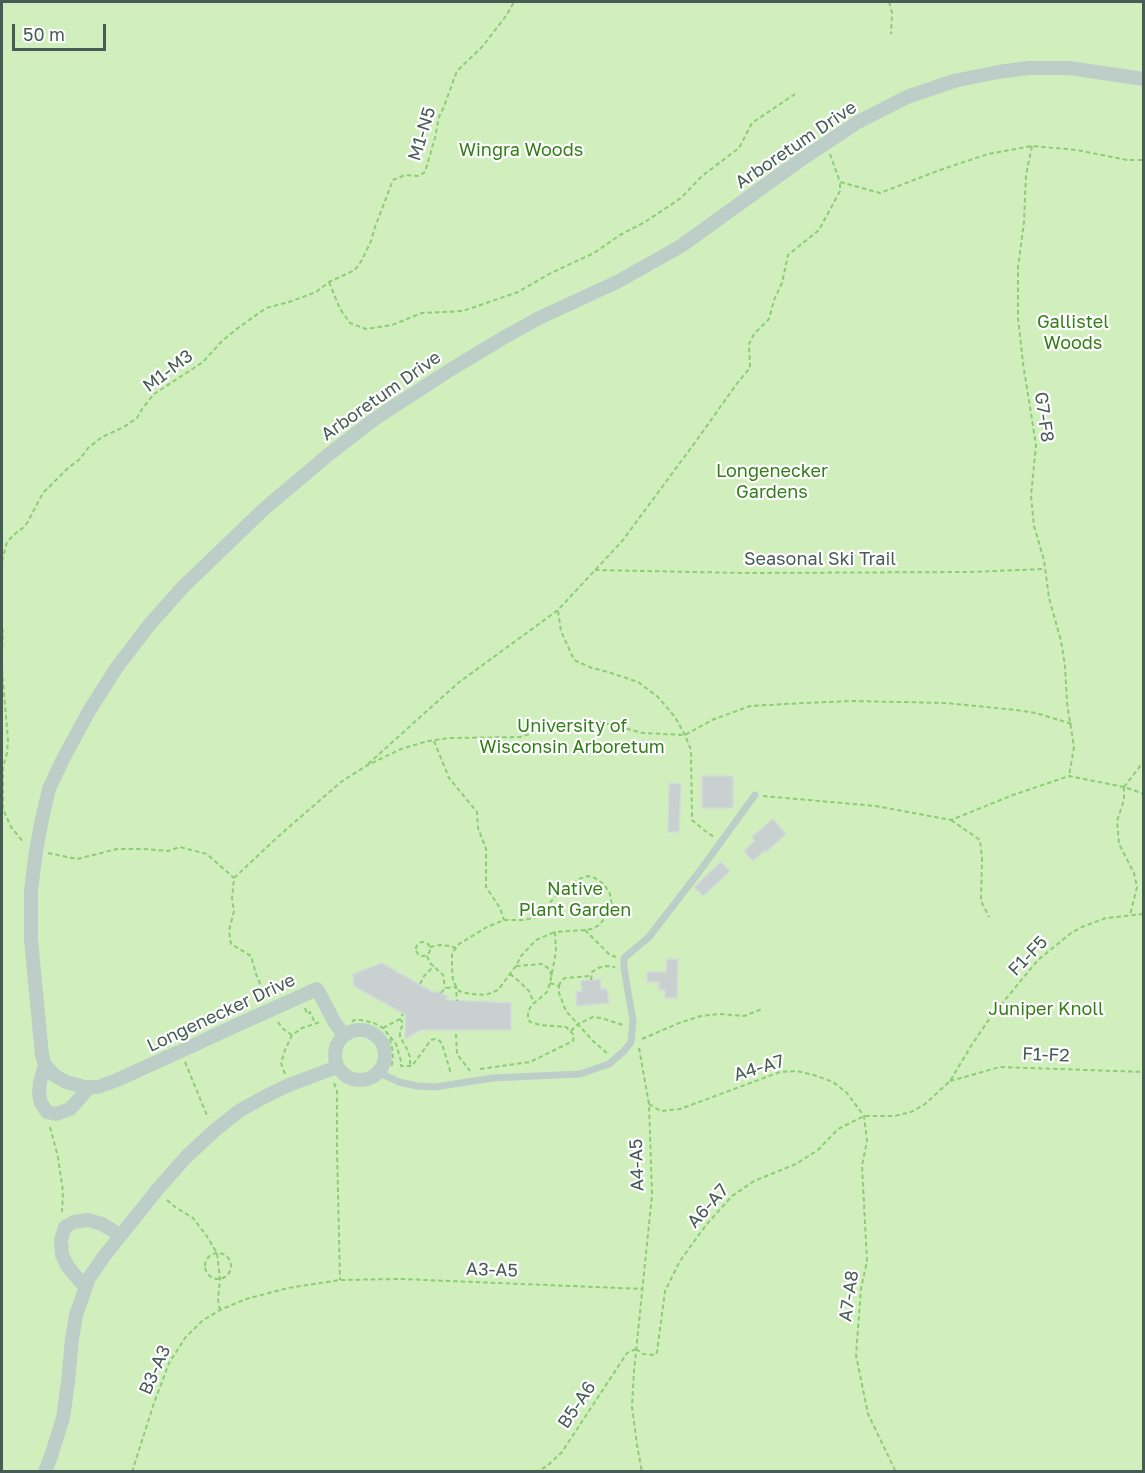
<!DOCTYPE html>
<style>
body{margin:0}
#map{position:relative;width:1145px;height:1473px;overflow:hidden;background:#f1eff1;font-family:"Golos Text",sans-serif}
canvas{display:block}
.frame{position:absolute;inset:0;border:3px solid #475c56;pointer-events:none}
.scale{position:absolute;left:12px;top:24px;width:94px;height:27px;box-sizing:border-box;border:3px solid #475c56;border-top:0;padding-left:8px;font-size:18px;line-height:21px;white-space:nowrap;color:#475c56;-webkit-text-stroke:4px #fff;paint-order:stroke}
</style>
<div id="map">
<canvas width="1145" height="1473"></canvas>
<div class="frame"></div>
<div class="scale">50 m</div>
</div>
<script>
const ctx = document.querySelector('canvas').getContext('2d');
ctx.lineJoin = 'round';
function fill(path, color) { ctx.fillStyle = color; ctx.fill(path, 'evenodd'); }
const shape = rows => new Path2D(rows.map(r => 'M' + r).join(''));
function strokePath(path, color, width, dash) { ctx.strokeStyle = color; ctx.lineWidth = width; ctx.lineCap = dash ? 'butt' : 'round'; ctx.setLineDash(dash || []); ctx.stroke(path); }
function label(font, color, halo, rows, align = 'center') {
  ctx.font = font + ' "Golos Text",sans-serif'; ctx.lineWidth = 4.5; ctx.setLineDash([]); ctx.textBaseline = 'middle'; ctx.strokeStyle = halo; ctx.fillStyle = color; for (const [text, x, y, turn = 0] of rows) {
    ctx.save(); ctx.translate(x, y); ctx.rotate((+turn || 0) * Math.PI / 180); ctx.textAlign = isNaN(turn) ? turn : align; if (halo) ctx.strokeText(text, 0, 0); ctx.fillText(text, 0, 0); ctx.restore();
  }
}
const green = shape([
 [2,2,1143,2,1143,1471,2,1471]
]);
const building = shape([
 [702,776,733,776,733,808,702,808,702,776],
 [669,783,681,784,679,832,668,832,669,783],
 [773,819,786,834,766,852,765,850,753,861,744,851,755,841,752,837,773,819],
 [721,862,730,871,703,896,694,887,721,862],
 [667,959,678,959,677,998,665,998,665,990,659,990,659,982,647,982,647,972,666,972,667,959],
 [382,963,434,993,437,991,447,996,446,1000,511,1003,511,1030,421,1030,405,1039,406,1015,354,986,353,974,382,963],
 [600,979,601,989,607,989,609,1003,577,1006,576,992,582,991,581,981,600,979]
]);
const path = shape([
 [889,2,892,13,891,34],
 [1032,146,1026,175,1024,222,1018,267,1018,318,1023,363,1036,445,1031,496,1034,526,1044,560,1049,598,1061,641,1065,666,1067,703,1074,747,1069,776],
 [830,154,840,182,880,193,940,170,988,154,1032,146,1077,150,1127,160,1144,160],
 [329,282,340,309,350,323,366,329,392,325,422,313,463,311,518,292,551,273,594,253,620,235,645,222,681,198,702,176,739,148,752,123,795,94],
 [2,561,7,542,17,532,23,528,27,523,43,493,68,468,80,459,88,448,102,437,124,427,137,418,142,409,154,394,203,362,222,341,238,328,266,308,289,302,316,292,329,282,355,270,362,260,371,241,375,227,393,180,405,175,419,176,425,172,435,138,439,117,443,109,457,71,482,47,506,16,514,2],
 [595,570,743,573,970,572,1045,569],
 [558,611,561,631,574,660,592,668,608,672,638,682,658,697,675,717,685,735,691,750,692,820,704,830,714,837],
 [2,628,3,632,2,655],
 [2,670,8,740,7,753,3,767,3,809,11,827,24,843],
 [434,741,449,778,477,812,478,828,486,849,486,887,500,908,504,920],
 [368,764,458,683,558,610,623,540,699,437,738,382,750,368,749,344,754,334,769,319,774,300,782,283,788,255,819,230,840,191,840,182],
 [1124,787,1124,800,1117,821,1119,844,1134,873,1137,887,1130,915],
 [1124,787,1144,761],
 [763,796,876,806,951,820,1013,795,1069,776,1124,787,1144,794],
 [951,820,980,840,982,858,981,901,989,917],
 [48,853,77,859,117,849,144,849,168,851,180,847,207,854,234,878],
 [585,930,610,955,616,957],
 '416 949a7 7 0 1 1 14 0a7 7 0 1 1-14 0Z',
 [430,947,440,945,450,946,456,948],
 [427,956,430,963,443,975,445,988],
 [516,966,543,964,549,969,552,976],
 [510,974,521,983,529,991,534,1003],
 [591,980,592,972,598,968,607,966,615,967],
 [550,983,559,986,559,993,566,1011,593,1041,608,1054],
 [420,984,424,976,434,966],
 [559,986,561,981,565,978,590,976],
 [441,993,445,988,456,987,457,1001],
 [266,998,256,974,251,956,231,944,229,931,234,911,232,899,234,878,282,833,341,782,366,766,401,749,428,741,449,738,520,737,570,721,596,721,643,733,685,735,712,720,750,706,804,703,852,701,946,703,1016,710,1036,713,1072,724],
 [305,1008,307,1014,310,1012,315,1023],
 [400,1019,403,1023,400,1032,400,1037,406,1047,410,1057,410,1066],
 [278,1022,282,1028,292,1035],
 [352,1022,354,1020,361,1020,374,1023,383,1028,396,1044,401,1061,401,1066,412,1066,431,1040,435,1039,440,1041,443,1047,451,1074],
 [383,1028,400,1019,403,1014],
 [571,1031,578,1024,593,1017,601,1018,623,1025],
 [456,1034,457,1054,470,1071],
 [390,1039,393,1053,392,1065,394,1068],
 [642,1039,679,1023,701,1016,720,1014,744,1016,762,1009],
 [639,1048,649,1104,652,1195,634,1371,632,1407,637,1445,642,1472],
 [185,1062,208,1118],
 [480,1069,530,1062,573,1041,574,1035,566,1027,540,1025,530,1022,528,1019,528,1012,531,1006,547,992,550,983,556,952,555,932,585,930,592,929,599,925,609,913,612,906,610,894,604,884,595,878,587,876,579,879,557,895,535,918,522,920,504,920,487,927,459,944,452,953,452,967,453,981,459,991,470,994,486,995,498,990,516,966,521,956,536,940,555,932],
 [285,1074,281,1063,285,1050,292,1035,302,1028,320,1022],
 [950,1081,1000,1067,1144,1072],
 [334,1083,337,1091,337,1149,340,1280],
 [649,1104,661,1111,680,1109,780,1072,797,1071,814,1075,833,1082,847,1093,864,1116,867,1141,862,1166,867,1261,861,1289,856,1355,868,1414,896,1472],
 [50,1127,58,1157,63,1192,62,1212],
 [167,1200,175,1207,193,1218,206,1235,217,1253,220,1279,218,1300,220,1310],
 '205 1266a13 13 0 1 1 26 0a13 13 0 1 1-26 0Z',
 [636,1349,643,1354,655,1355,657,1352,665,1291,680,1261,706,1225,732,1196,754,1181,796,1164,818,1150,838,1129,864,1116,894,1116,911,1112,925,1104,950,1081,971,1046,990,1018,1038,960,1071,933,1082,927,1106,918,1144,914],
 [132,1472,154,1403,169,1363,185,1338,202,1321,220,1310,246,1299,288,1288,340,1280,401,1279,643,1289],
 [535,1472,546,1467,562,1452,627,1353,636,1349]
]);
const lane = shape([
 [378,1072,399,1082,417,1086,435,1087,493,1078,580,1074,609,1064,624,1051,631,1042,633,1021,624,968,624,958,649,937,699,872,755,795]
]);
const street = shape([
 '335 1055a25 25 0 1 1 50 0a25 25 0 1 1-50 0Z',
 [344,1035,335,1023,317,989,237,1025,181,1051,117,1080,98,1087,85,1087,66,1082,54,1075,45,1065,42,1055,31,940,31,890,36,851,42,819,49,789,63,759,89,711,117,667,150,624,183,587,264,509,328,455,376,418,450,370,503,338,539,318,617,282,681,246,799,161,858,122,907,97,954,81,998,72,1028,68,1069,68,1144,79],
 [45,1065,40,1082,39,1094,41,1103,47,1112,56,1114,70,1109,80,1098,89,1087],
 [85,1287,68,1267,62,1255,61,1240,65,1227,74,1222,88,1220,102,1224,120,1235],
 [45,1472,51,1456,63,1418,68,1382,72,1339,76,1315,89,1278,105,1255,157,1190,186,1157,214,1131,239,1111,264,1097,289,1085,329,1070,338,1068]
]);
const streetNames = [
 ["M1-N5",422,134,-73],
 ["Arboretum Drive",796,145,-34],
 ["M1-M3",168,371,-37],
 ["Arboretum Drive",381,396,-35],
 ["G7-F8",1044,417,82],
 ["Seasonal Ski Trail",820,559],
 ["F1-F5",1028,956,-46],
 ["Longenecker Drive",221,1013,-25],
 ["F1-F2",1046,1055,2],
 ["A4-A7",759,1068,-17],
 ["A4-A5",637,1165,-92],
 ["A6-A7",708,1206,-48],
 ["A3-A5",492,1270,2],
 ["A7-A8",849,1296,-82],
 ["B3-A3",155,1370,-66],
 ["B5-A6",577,1405,-56]
];
const parkNames = [
 ["Wingra Woods",521,150],
 ["Gallistel",1073,322],
 ["Woods",1073,343],
 ["Longenecker",772,471],
 ["Gardens",772,492],
 ["University of",572,726],
 ["Wisconsin Arboretum",572,747],
 ["Native",575,889],
 ["Plant Garden",575,910],
 ["Juniper Knoll",1046,1009]
];
fill(green, '#d0efbd');
fill(building, '#c8d1cf');
strokePath(building, '#d3dada', 1.5);
strokePath(path, '#8ccd75', 2, [4.5, 3]);
strokePath(lane, '#bdcec9', 7);
strokePath(street, '#bdcec9', 14);
label('18px', '#475c56', '#fff', streetNames);
label('18px', '#337e17', '#fff', parkNames);
</script>
